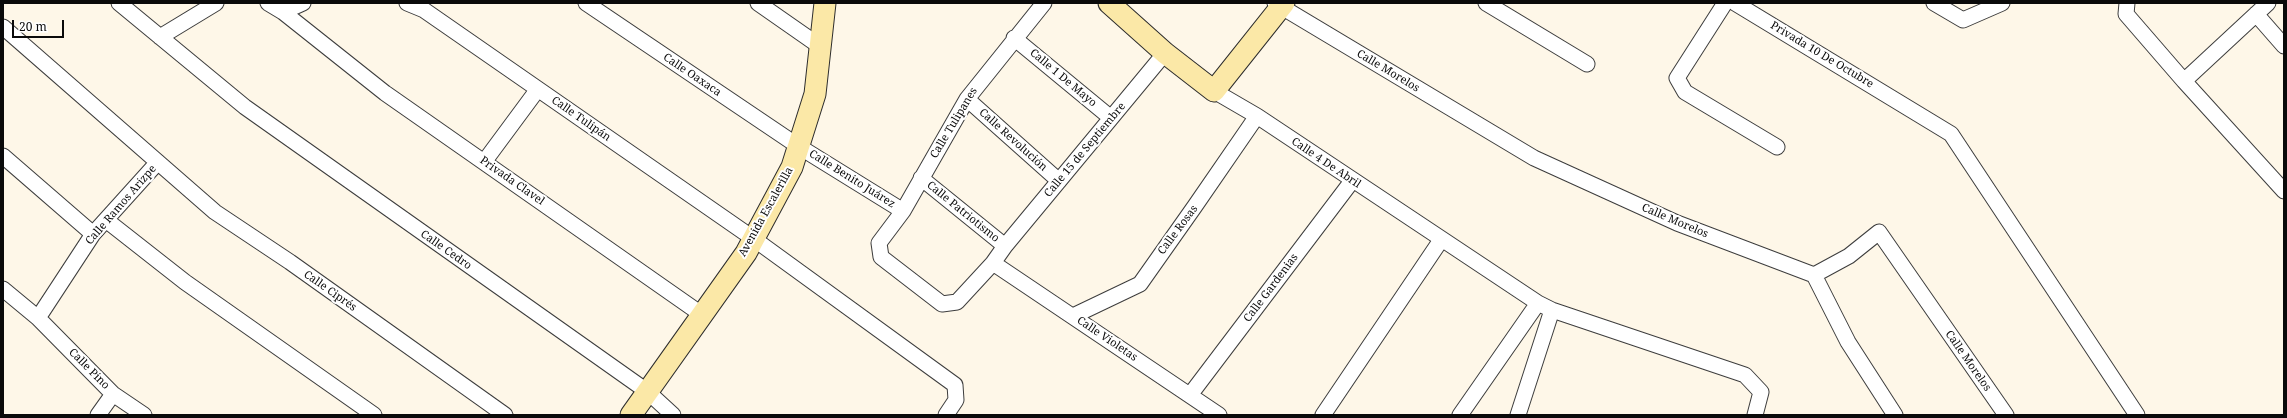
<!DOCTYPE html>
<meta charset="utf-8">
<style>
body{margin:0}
#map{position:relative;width:2287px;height:418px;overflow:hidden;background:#fef7e8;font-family:"Noto Serif",serif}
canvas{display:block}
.frame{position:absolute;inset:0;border:4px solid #0a0a0a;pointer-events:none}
.scale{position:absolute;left:12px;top:20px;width:52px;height:18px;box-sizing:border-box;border:2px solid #0a0a0a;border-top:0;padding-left:5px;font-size:12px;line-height:14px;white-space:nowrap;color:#0a0a0a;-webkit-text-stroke:3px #fff;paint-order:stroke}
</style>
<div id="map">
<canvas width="2287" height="418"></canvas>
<div class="frame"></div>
<div class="scale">20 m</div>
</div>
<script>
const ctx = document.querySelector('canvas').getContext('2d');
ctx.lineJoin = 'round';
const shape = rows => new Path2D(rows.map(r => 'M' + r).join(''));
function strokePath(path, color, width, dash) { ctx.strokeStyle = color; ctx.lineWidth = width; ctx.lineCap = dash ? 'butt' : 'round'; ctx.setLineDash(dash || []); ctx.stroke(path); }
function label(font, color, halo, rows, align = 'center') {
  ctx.font = font + ' "Noto Serif",serif'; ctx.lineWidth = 4; ctx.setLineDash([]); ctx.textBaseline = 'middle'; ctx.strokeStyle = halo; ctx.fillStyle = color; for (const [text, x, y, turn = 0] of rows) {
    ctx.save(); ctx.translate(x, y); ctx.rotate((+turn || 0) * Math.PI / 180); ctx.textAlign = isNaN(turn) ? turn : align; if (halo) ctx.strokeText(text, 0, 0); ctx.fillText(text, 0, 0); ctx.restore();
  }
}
const street = shape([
 [119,3,245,107,648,392,673,415],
 [268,3,283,12,385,93,701,314],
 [407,3,424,10,754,239,955,385,956,400,946,415],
 [586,3,798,146,903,211],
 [758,3,821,47],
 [1044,3,967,99,903,211,879,243,881,257,942,304,957,302,993,263,1005,246,1165,53],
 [1275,3,1534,158,1677,223,1814,275,1849,256,1879,232,2006,415],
 [1486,3,1587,64],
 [1725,3,1677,78,1685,92,1777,147],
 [1735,3,1951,134,2137,415],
 [1934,3,1963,20,2002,3],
 [2127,3,2126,14,2184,81,2284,191],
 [283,12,303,3],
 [2256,14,2284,46],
 [3,27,215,212,290,262,505,415],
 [160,37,216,3],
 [1014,38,1111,118],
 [2184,81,2268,3],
 [1214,91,1257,116,1538,303,1552,310,1745,375,1761,392,1755,415],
 [967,99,1059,181],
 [3,156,93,234],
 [484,162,538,89],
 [921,178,1005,246],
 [106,220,185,282,374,415],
 [993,263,1219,415],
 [1814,275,1848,342,1895,415],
 [3,289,38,318,113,394,144,415],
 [1073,316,1140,284,1195,206,1257,116],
 [38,318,93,234,158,162],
 [1190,395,1352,181],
 [98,415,113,394],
 [1323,415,1441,240],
 [1460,415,1538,303],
 [1518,415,1552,310]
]);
const secondary = shape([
 [1109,3,1165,53,1214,91,1284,3],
 [631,415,746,253,792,167,815,94,825,3]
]);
const streetNames = [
 ["Privada 10 De Octubre",1822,55,31],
 ["Calle Morelos",1388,71,31],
 ["Calle Oaxaca",692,75,34],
 ["Calle 1 De Mayo",1063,78,40],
 ["Calle Tulipán",581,119,35],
 ["Calle Tulipanes",954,123,-59],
 ["Calle Revolución",1013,140,42],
 ["Calle 15 de Septiembre",1085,150,-50],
 ["Calle 4 De Abril",1326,163,34],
 ["Calle Benito Juárez",852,179,32],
 ["Privada Clavel",512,181,35],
 ["Calle Ramos Arizpe",121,205,-49],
 ["Avenida Escalerilla",766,212,-61],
 ["Calle Patriotismo",963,212,39],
 ["Calle Morelos",1675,221,23],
 ["Calle Rosas",1178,230,-53],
 ["Calle Cedro",446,250,35],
 ["Calle Gardenias",1271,288,-53],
 ["Calle Ciprés",330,291,35],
 ["Calle Violetas",1107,339,34],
 ["Calle Morelos",1968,361,55],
 ["Calle Pino",89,369,45]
];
strokePath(street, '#3d3d3d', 17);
strokePath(secondary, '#2c2c2c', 23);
strokePath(street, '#fff', 15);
strokePath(secondary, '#fbe8a7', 21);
label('11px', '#0a0a0a', '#fff', streetNames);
</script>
